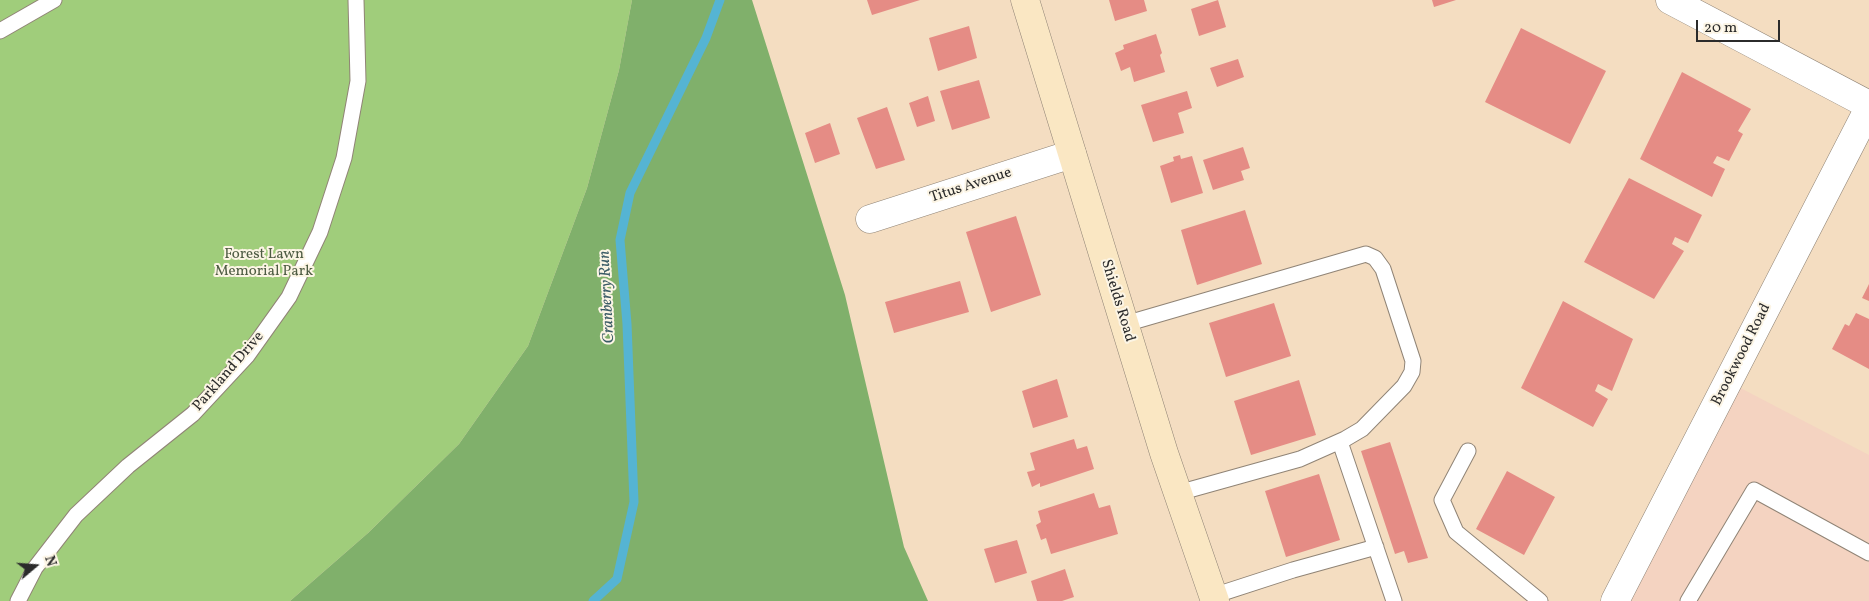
<!DOCTYPE html>
<style>
body{margin:0}
#map{position:relative;width:1869px;height:601px;overflow:hidden;background:#f4ddc1;font-family:Vollkorn,serif}
canvas{display:block}
.north{position:absolute;left:10px;top:541px;width:50px;height:50px;-webkit-text-stroke:4px #fcf5e5;paint-order:stroke;rotate:72deg;font-size:14px;font-weight:700;line-height:20px;text-align:center;color:#2b2b2b}
.north::after{content:'';display:block;margin:auto;width:18px;height:22px;background:#2b2b2b;clip-path:polygon(50% 0,100% 100%,50% 72%,0 100%)}
.scale{position:absolute;left:1696px;top:20px;width:84px;height:22px;box-sizing:border-box;border:2px solid #2b2b2b;border-top:0;padding-left:6px;font-size:15px;line-height:18px;white-space:nowrap;color:#2b2b2b;-webkit-text-stroke:4px #fcf5e5;paint-order:stroke}
</style>
<div id="map">
<canvas width="1869" height="601"></canvas>
<div class="north">N</div>
<div class="scale">20 m</div>
</div>
<script>
const ctx = document.querySelector('canvas').getContext('2d');
ctx.lineJoin = 'round';
function fill(path, color) { ctx.fillStyle = color; ctx.fill(path, 'evenodd'); }
const shape = rows => new Path2D(rows.map(r => 'M' + r).join(''));
function strokePath(path, color, width, dash) { ctx.strokeStyle = color; ctx.lineWidth = width; ctx.lineCap = dash ? 'butt' : 'round'; ctx.setLineDash(dash || []); ctx.stroke(path); }
function label(font, color, halo, rows, align = 'center') {
  ctx.font = font + ' Vollkorn,serif'; ctx.lineWidth = 4; ctx.setLineDash([]); ctx.textBaseline = 'middle'; ctx.strokeStyle = halo; ctx.fillStyle = color; for (const [text, x, y, turn = 0] of rows) {
    ctx.save(); ctx.translate(x, y); ctx.rotate((+turn || 0) * Math.PI / 180); ctx.textAlign = isNaN(turn) ? turn : align; if (halo) ctx.strokeText(text, 0, 0); ctx.fillText(text, 0, 0); ctx.restore();
  }
}
const built = shape([
 [1729,382,1869,455,1869,601,1615,601]
]);
const green = shape([
 [0,0,632,0,619,70,587,188,528,346,459,444,368,533,290,601,0,601]
]);
const forest = shape([
 [632,0,752,0,845,295,904,547,928,601,290,601,368,533,459,444,528,346,587,188,619,70]
]);
const stream = shape([
 [593,601,617,579,634,502,627,324,620,240,630,193,706,38,720,0]
]);
const building = shape([
 [867,0,920,0,872,15],
 [1109,0,1144,0,1147,11,1115,21],
 [1218,0,1226,27,1199,36,1191,9],
 [1432,0,1456,0,1434,7],
 [969,26,977,58,938,71,929,38],
 [1521,28,1606,71,1570,144,1485,102],
 [1156,34,1162,53,1160,55,1165,72,1134,82,1130,67,1121,71,1115,53,1124,49,1123,45],
 [1238,59,1244,77,1217,87,1210,68],
 [1682,72,1751,109,1738,131,1743,134,1729,161,1717,156,1713,163,1725,169,1712,197,1640,159],
 [979,80,990,118,952,130,940,91],
 [1187,91,1192,108,1178,113,1184,133,1153,142,1141,105],
 [928,96,935,121,917,127,909,103],
 [887,107,905,160,876,169,857,118],
 [830,123,840,154,815,163,805,133],
 [1243,147,1250,168,1241,171,1244,180,1213,190,1203,160],
 [1180,155,1181,159,1192,156,1203,193,1171,203,1160,166,1174,161,1173,157],
 [1629,178,1702,215,1688,243,1675,237,1672,244,1684,251,1654,299,1584,262],
 [1245,210,1262,264,1197,285,1181,230],
 [1016,216,1041,295,991,312,966,232],
 [960,281,969,312,894,333,885,302],
 [1869,284,1869,301,1862,298],
 [1563,301,1633,339,1612,391,1598,384,1595,391,1608,399,1593,427,1521,388],
 [1274,303,1291,356,1226,377,1209,323],
 [1856,313,1869,319,1869,369,1832,349,1845,324,1849,326],
 [1057,379,1068,417,1033,428,1022,391],
 [1299,380,1316,435,1251,455,1234,401],
 [1074,439,1077,449,1087,446,1094,469,1040,487,1040,483,1032,487,1027,472,1035,470,1030,453],
 [1390,442,1428,558,1408,563,1404,551,1395,554,1361,451],
 [1507,471,1555,497,1524,555,1476,529],
 [1319,474,1340,540,1286,557,1265,491],
 [1094,493,1099,508,1110,505,1118,534,1051,554,1046,538,1041,540,1036,525,1041,522,1038,511],
 [1017,540,1027,573,995,583,984,549],
 [1065,569,1074,597,1062,601,1037,601,1031,581]
]);
const service = shape([
 [0,31,54,0],
 [1125,324,1366,254,1375,258,1383,269,1413,361,1412,372,1404,386,1362,429,1345,439,1300,459,1178,493],
 [1340,442,1394,601],
 [1468,451,1442,500,1456,532,1540,601],
 [1213,596,1293,570,1376,547],
 [18,601,35,568,76,515,128,466,193,414,247,356,289,297,320,232,344,158,358,81,356,0],
 [1688,601,1754,490,1869,553]
]);
const minor = shape([
 [1670,0,1869,105],
 [870,219,1072,154],
 [1615,601,1869,108]
]);
const secondary = shape([
 [1025,0,1164,453,1215,601]
]);
const streetNames = [
 ["Titus Avenue",971,186,-18],
 ["Shields Road",1117,301,73],
 ["Brookwood Road",1742,355,-63],
 ["Parkland Drive",229,372,-49]
];
const parkNames = [
 ["Forest Lawn",264,255],
 ["Memorial Park",264,272]
];
const waterNames = [
 ["Cranberry Run",608,297,-93]
];
fill(built, '#f4d3c1');
fill(green, '#a0cd7b');
fill(forest, '#80b06b');
strokePath(stream, '#55b4d3', 9);
fill(building, '#e58c85');
strokePath(service, '#908476', 17);
strokePath(minor, '#908476', 29);
strokePath(secondary, '#908476', 29);
strokePath(service, '#fff', 15);
strokePath(minor, '#fff', 28);
strokePath(secondary, '#fae7c3', 28);
label('15px', '#2b2b2b', '#fcf5e5', streetNames);
label('15px', '#4e5c43', '#fcf5e5', parkNames);
label('italic 16px', '#3a5b66', '#fcf5e5', waterNames);
</script>
